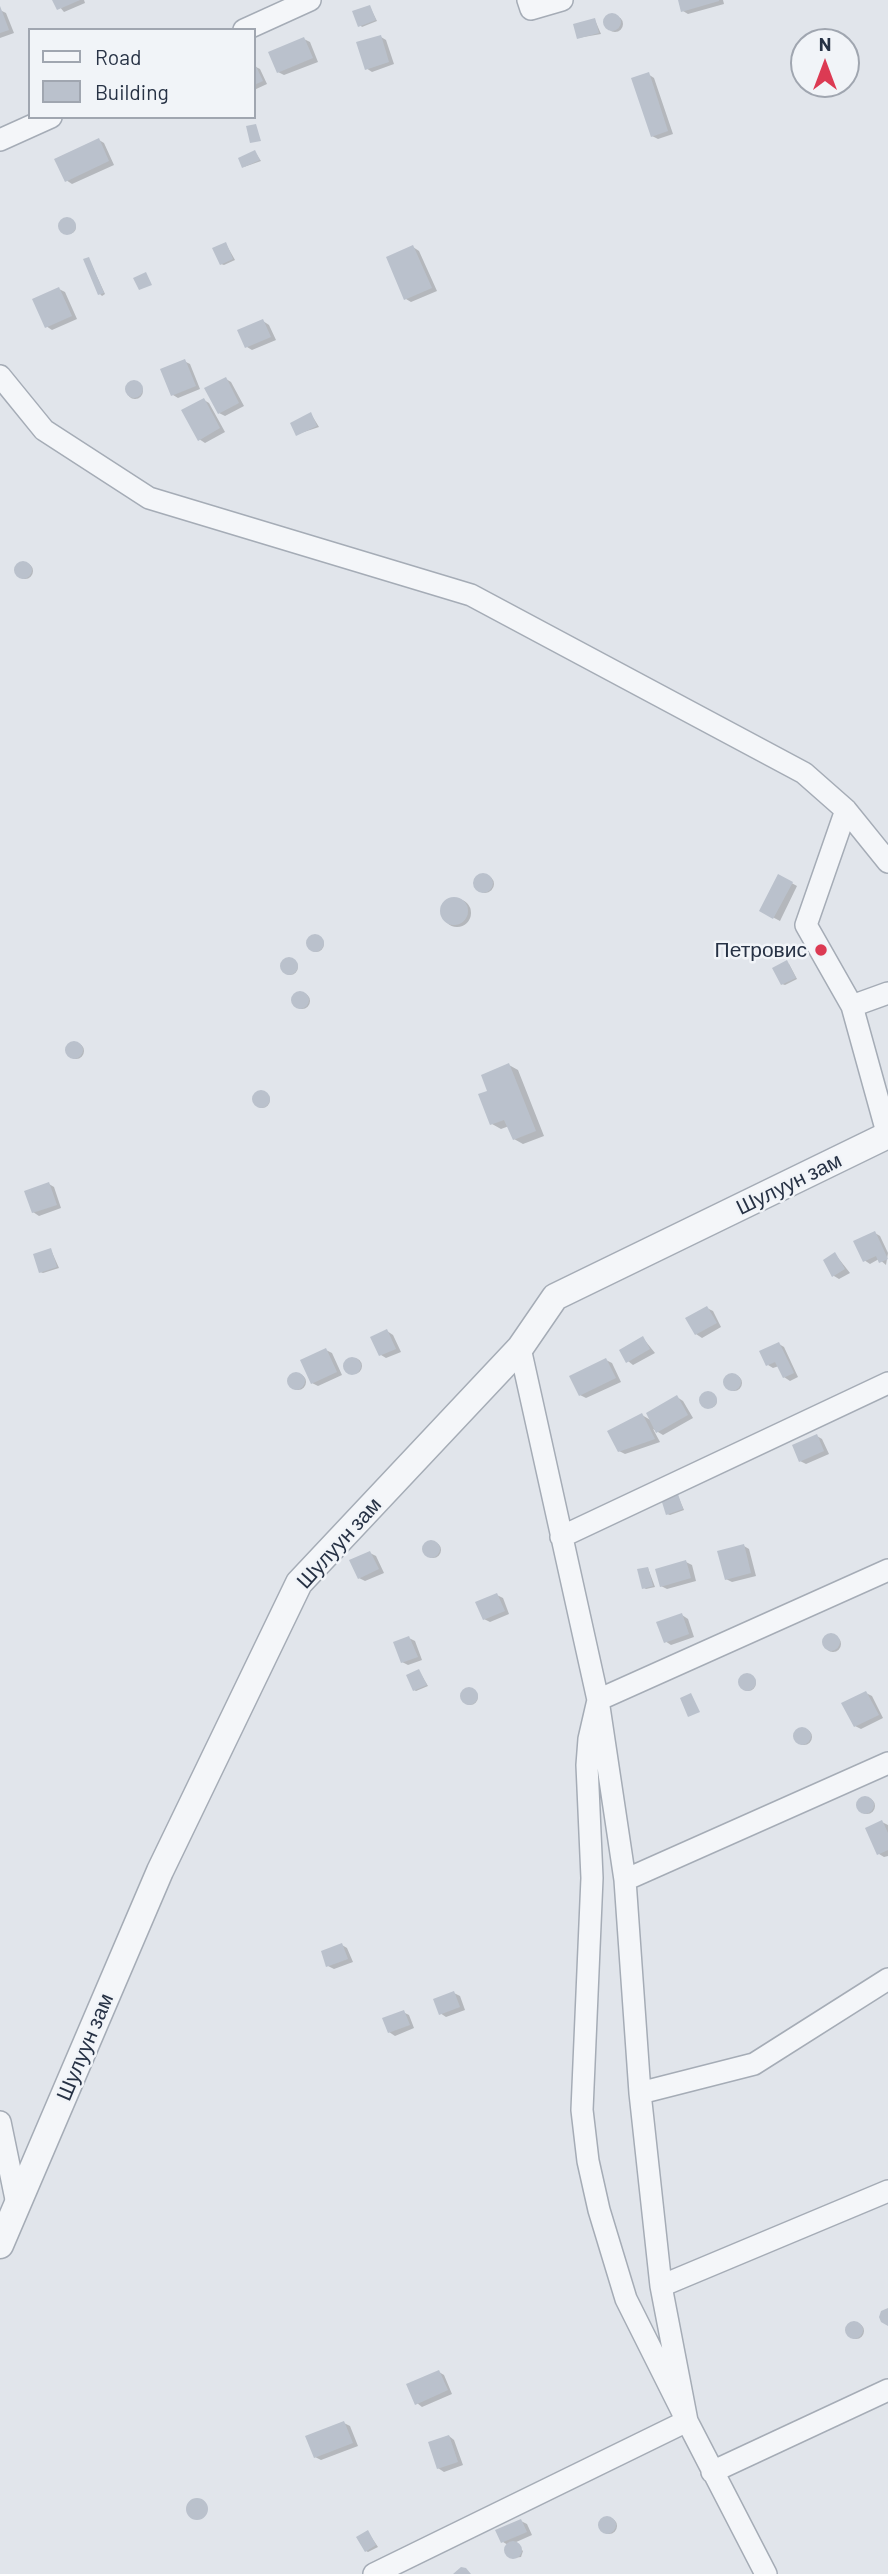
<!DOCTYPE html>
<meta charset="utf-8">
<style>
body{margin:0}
#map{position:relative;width:888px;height:2574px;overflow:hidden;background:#e1e5eb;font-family:Barlow,sans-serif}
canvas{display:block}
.legend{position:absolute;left:28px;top:28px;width:228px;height:91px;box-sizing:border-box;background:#f1f4f8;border:2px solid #a0a6b0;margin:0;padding:9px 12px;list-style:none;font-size:21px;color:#273245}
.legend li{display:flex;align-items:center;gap:14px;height:35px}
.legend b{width:35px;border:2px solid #a0a6b0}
.north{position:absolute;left:790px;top:28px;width:70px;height:70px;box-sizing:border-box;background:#f1f4f8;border:2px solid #a0a6b0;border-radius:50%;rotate:0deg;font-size:19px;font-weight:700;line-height:28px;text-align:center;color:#273245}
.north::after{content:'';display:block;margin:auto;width:24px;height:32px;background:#dc3a53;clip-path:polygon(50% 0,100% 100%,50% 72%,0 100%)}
</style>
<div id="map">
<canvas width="888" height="2574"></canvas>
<ul class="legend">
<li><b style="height:9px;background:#f4f6f9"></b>Road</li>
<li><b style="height:19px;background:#bac1cc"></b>Building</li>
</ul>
<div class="north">N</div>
</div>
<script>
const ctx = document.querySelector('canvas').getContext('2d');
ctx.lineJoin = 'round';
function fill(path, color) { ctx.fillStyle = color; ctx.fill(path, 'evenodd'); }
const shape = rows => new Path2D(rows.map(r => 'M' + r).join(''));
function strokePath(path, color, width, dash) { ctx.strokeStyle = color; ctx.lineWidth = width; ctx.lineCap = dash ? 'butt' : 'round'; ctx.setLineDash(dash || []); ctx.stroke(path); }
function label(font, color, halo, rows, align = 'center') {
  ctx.font = font + ' Barlow,sans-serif'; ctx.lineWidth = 5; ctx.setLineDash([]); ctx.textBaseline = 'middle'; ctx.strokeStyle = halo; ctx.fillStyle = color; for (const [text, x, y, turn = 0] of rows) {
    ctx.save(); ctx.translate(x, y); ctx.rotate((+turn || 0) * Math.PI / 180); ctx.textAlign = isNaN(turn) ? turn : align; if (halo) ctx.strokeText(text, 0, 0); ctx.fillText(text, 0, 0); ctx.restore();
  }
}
const shadow = shape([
 [54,0,84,0,85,3,64,12],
 [680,0,723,0,724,4,688,14,683,11],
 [370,7,377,21,362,27,360,25],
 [0,10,6,13,14,33,0,38],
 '607 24a8 8 0 1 1 16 0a8 8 0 1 1-16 0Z',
 [595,20,601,34,578,38],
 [381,37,386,40,394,64,372,72,366,68],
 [304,39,310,42,318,62,284,75,278,72],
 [254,66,260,69,267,84,254,90],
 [648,74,654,78,673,134,658,139,652,136],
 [99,140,104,143,114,165,72,184,66,180],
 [255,152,261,161,244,167],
 '62 227a7 7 0 1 1 14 0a7 7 0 1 1-14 0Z',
 [226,244,235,260,224,265,221,264],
 [413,247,419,251,437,291,411,302,406,299],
 [89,259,105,294,102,296,100,294],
 [59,289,65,292,77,319,52,330,46,326],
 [263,321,269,325,276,340,252,350,247,347],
 [184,361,190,364,200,389,178,398,173,395],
 [226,379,231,382,244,406,225,416,219,413],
 '127 391a8 8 0 1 1 16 0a8 8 0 1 1-16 0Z',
 [204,400,209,403,225,432,205,443,199,439],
 [311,414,319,427,298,434],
 '17 571a8 8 0 1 1 16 0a8 8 0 1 1-16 0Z',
 '476 884a9 9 0 1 1 18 0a9 9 0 1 1-18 0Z',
 [779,876,797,886,780,921,761,911],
 '443 913a14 14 0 1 1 28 0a14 14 0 1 1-28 0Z',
 '308 944a8 8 0 1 1 16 0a8 8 0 1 1-16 0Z',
 '282 967a8 8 0 1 1 16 0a8 8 0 1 1-16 0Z',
 [789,964,797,979,785,985,782,984],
 '294 1001a8 8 0 1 1 16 0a8 8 0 1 1-16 0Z',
 '68 1051a8 8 0 1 1 16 0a8 8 0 1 1-16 0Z',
 [509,1065,518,1070,544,1136,523,1144,514,1139,509,1126,501,1129,492,1124],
 '254 1100a8 8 0 1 1 16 0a8 8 0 1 1-16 0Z',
 [49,1184,54,1187,61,1208,39,1216,33,1212],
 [875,1233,880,1236,888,1253,886,1265,879,1259,870,1264,864,1260],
 [51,1250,59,1268,43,1273,40,1272],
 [835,1254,850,1273,839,1279,834,1276],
 [707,1308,713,1311,721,1327,702,1338,696,1334],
 [387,1331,393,1335,401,1352,386,1358,381,1355],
 [643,1338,655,1353,633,1365,628,1361],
 [779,1344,784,1347,798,1377,790,1381,784,1377,779,1366,773,1368,768,1365],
 [326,1350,332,1353,342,1375,318,1386,312,1383],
 '346 1366a8 8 0 1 1 16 0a8 8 0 1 1-16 0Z',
 [606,1360,612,1363,621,1382,586,1398,580,1395],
 '290 1382a8 8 0 1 1 16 0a8 8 0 1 1-16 0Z',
 '726 1383a8 8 0 1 1 16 0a8 8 0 1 1-16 0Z',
 '703 1401a7 7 0 1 1 14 0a7 7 0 1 1-14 0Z',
 [677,1397,683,1401,693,1418,663,1435,653,1429,660,1442,625,1454,619,1451,642,1415,652,1421],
 [817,1436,822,1439,829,1454,806,1464,800,1461],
 [678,1496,684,1510,670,1515,667,1514],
 '425 1550a8 8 0 1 1 16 0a8 8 0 1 1-16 0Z',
 [744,1546,749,1549,756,1576,732,1582,726,1579],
 [370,1553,376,1556,384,1573,365,1581,359,1578],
 [686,1562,692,1565,696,1581,667,1589,661,1586],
 [648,1568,655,1587,646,1589,644,1588],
 [497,1595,503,1598,509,1614,490,1622,484,1619],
 [682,1615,688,1619,694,1637,671,1645,665,1641],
 '825 1644a8 8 0 1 1 16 0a8 8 0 1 1-16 0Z',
 [409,1638,415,1641,422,1660,408,1665,402,1662],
 [419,1671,428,1686,416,1691,414,1690],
 '740 1683a8 8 0 1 1 16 0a8 8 0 1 1-16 0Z',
 '462 1697a8 8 0 1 1 16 0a8 8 0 1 1-16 0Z',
 [866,1693,872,1696,883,1718,861,1729,855,1726],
 '796 1737a8 8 0 1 1 16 0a8 8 0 1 1-16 0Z',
 '859 1806a8 8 0 1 1 16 0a8 8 0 1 1-16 0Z',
 [882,1822,888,1825,888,1856,884,1857,879,1854],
 [342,1945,347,1948,353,1962,334,1969,328,1966],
 [454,1993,460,1996,465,2010,446,2017,440,2013],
 [403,2012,409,2015,414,2028,395,2036,389,2032],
 '848 2331a8 8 0 1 1 16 0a8 8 0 1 1-16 0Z',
 [439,2372,444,2375,452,2394,422,2407,417,2403],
 [344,2423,350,2426,358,2446,321,2460,315,2457],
 [449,2436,454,2440,463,2465,444,2472,438,2468],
 '189 2510a9 9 0 1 1 18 0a9 9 0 1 1-18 0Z',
 '601 2526a8 8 0 1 1 16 0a8 8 0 1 1-16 0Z',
 [521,2521,527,2524,532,2535,514,2543,523,2551,521,2557,514,2558,507,2554,508,2545,503,2542],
 [368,2532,378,2547,368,2552,366,2551]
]);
const building = shape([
 [52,0,80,0,57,10],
 [678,0,719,0,719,1,681,12],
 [370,5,376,20,358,27,352,11],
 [0,6,9,30,0,33],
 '603 22a9 9 0 1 1 18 0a9 9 0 1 1-18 0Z',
 [595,18,599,33,577,39,573,24],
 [381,35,389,62,365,70,356,42],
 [304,37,313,58,277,73,268,52],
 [254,62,263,81,254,85],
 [649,72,668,131,651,137,631,78],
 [256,124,261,141,250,143,246,126],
 [99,138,109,161,65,182,54,159],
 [255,150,260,160,242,168,238,158],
 '58 226a9 9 0 1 1 18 0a9 9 0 1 1-18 0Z',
 [226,242,233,259,220,265,212,248],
 [413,245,432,288,404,300,386,257],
 [89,257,104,293,98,295,83,259],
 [146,272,152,285,139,290,133,278],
 [59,287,72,316,45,328,32,299],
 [263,319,271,337,245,348,237,330],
 [185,359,196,386,171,396,160,369],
 [226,377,239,403,218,414,204,388],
 '125 389a9 9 0 1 1 18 0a9 9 0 1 1-18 0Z',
 [204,398,220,428,198,441,181,410],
 [311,412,317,426,296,436,290,423],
 '14 570a9 9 0 1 1 18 0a9 9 0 1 1-18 0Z',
 '473 883a10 10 0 1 1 20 0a10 10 0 1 1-20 0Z',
 [778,874,793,882,773,919,759,911],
 '440 911a14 14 0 1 1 28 0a14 14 0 1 1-28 0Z',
 '306 943a9 9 0 1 1 18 0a9 9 0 1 1-18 0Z',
 '280 966a9 9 0 1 1 18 0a9 9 0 1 1-18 0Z',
 [787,960,796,978,781,985,772,968],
 '291 1000a9 9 0 1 1 18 0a9 9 0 1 1-18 0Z',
 '65 1050a9 9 0 1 1 18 0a9 9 0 1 1-18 0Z',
 [509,1063,536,1131,513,1140,504,1120,490,1125,478,1094,487,1091,481,1075],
 '252 1099a9 9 0 1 1 18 0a9 9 0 1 1-18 0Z',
 [49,1182,57,1205,32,1213,24,1191],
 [875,1231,888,1259,879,1263,876,1256,863,1262,853,1241],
 [51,1248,57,1267,39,1273,33,1254],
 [835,1252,845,1269,832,1277,823,1260],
 [707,1306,717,1323,695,1335,685,1318],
 [387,1329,396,1349,379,1356,370,1337],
 [643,1336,650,1349,626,1363,619,1350],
 [779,1342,794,1373,783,1378,775,1362,766,1366,759,1351],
 [326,1348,337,1372,311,1384,300,1360],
 '343 1366a9 9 0 1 1 18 0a9 9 0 1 1-18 0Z',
 [606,1358,616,1378,579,1396,569,1376],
 '287 1381a9 9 0 1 1 18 0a9 9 0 1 1-18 0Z',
 '723 1382a9 9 0 1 1 18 0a9 9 0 1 1-18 0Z',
 '699 1400a9 9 0 1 1 18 0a9 9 0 1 1-18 0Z',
 [677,1395,688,1415,656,1433,646,1413],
 [642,1413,655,1439,618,1452,607,1431],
 [817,1434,824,1451,799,1462,792,1445],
 [678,1494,683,1509,666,1515,661,1499],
 '422 1549a9 9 0 1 1 18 0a9 9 0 1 1-18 0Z',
 [744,1544,751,1573,725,1580,717,1551],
 [370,1551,379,1569,358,1579,349,1560],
 [686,1560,691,1578,660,1587,655,1569],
 [648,1567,653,1586,642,1589,637,1569],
 [497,1593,505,1611,483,1620,475,1602],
 [682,1613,689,1634,664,1643,656,1622],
 '822 1642a9 9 0 1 1 18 0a9 9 0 1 1-18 0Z',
 [409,1636,418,1657,401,1663,393,1642],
 [419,1669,427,1685,413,1691,406,1675],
 '738 1682a9 9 0 1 1 18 0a9 9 0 1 1-18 0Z',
 '460 1696a9 9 0 1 1 18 0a9 9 0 1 1-18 0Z',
 [866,1691,879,1715,854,1727,841,1703],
 [691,1693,700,1712,688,1717,680,1698],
 '793 1736a9 9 0 1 1 18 0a9 9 0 1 1-18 0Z',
 '856 1805a9 9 0 1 1 18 0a9 9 0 1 1-18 0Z',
 [882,1820,888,1833,888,1850,877,1855,865,1828],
 [342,1943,348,1959,326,1967,321,1951],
 [454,1991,460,2007,439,2015,433,1999],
 [404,2010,410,2025,388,2033,382,2018],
 [888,2308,888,2326,881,2322,879,2317,881,2311],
 '845 2330a9 9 0 1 1 18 0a9 9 0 1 1-18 0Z',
 [439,2370,448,2390,415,2405,406,2384],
 [344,2421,353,2443,314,2458,305,2436],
 [449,2435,458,2462,437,2469,428,2442],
 '186 2509a11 11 0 1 1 22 0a11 11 0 1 1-22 0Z',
 '598 2525a9 9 0 1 1 18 0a9 9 0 1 1-18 0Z',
 [521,2519,527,2532,501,2543,495,2530],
 [368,2530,376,2545,365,2552,356,2537],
 '504 2550a9 9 0 1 1 18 0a9 9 0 1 1-18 0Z',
 [461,2567,466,2568,471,2574,453,2574]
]);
const minor = shape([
 [528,0,531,9,562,0],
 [244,30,310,0],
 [0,140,51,117],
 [0,376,44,430,149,498,471,595,804,773,846,810,888,862],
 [846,810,806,925,852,1006,888,993],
 [852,1006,888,1136],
 [520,1348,598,1700,625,1880,640,2093,661,2286,687,2421,766,2574],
 [561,1537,888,1383],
 [625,1880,888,1763],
 [640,2093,754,2064,888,1979],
 [0,2122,17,2204],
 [661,2286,888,2191],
 [712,2472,888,2390],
 [374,2574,687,2421,626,2299,599,2210,588,2161,582,2110,592,1878,587,1765,589,1739,598,1700,888,1570]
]);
const tertiary = shape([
 [0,2245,160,1871,299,1583,520,1348,555,1297,888,1135]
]);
const markers = [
 [821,950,7,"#dc3a53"]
];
const poiNames = [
 ["Петровис",807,950]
];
const streetNames = [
 ["Шулуун зам",789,1184,-26],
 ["Шулуун зам",339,1543,-48],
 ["Шулуун зам",85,2047,-67]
];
fill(shadow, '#0003');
fill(building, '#bac1cc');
strokePath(minor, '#a5acb6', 24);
strokePath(tertiary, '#a5acb6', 29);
strokePath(minor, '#f4f6f9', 21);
strokePath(tertiary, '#f4f6f9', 26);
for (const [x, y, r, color] of markers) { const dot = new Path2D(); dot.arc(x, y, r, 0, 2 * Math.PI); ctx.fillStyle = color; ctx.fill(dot); strokePath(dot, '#f1f4f8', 2.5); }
label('21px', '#273245', '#f1f4f8', poiNames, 'right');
label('21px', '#273245', '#f1f4f8', streetNames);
</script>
